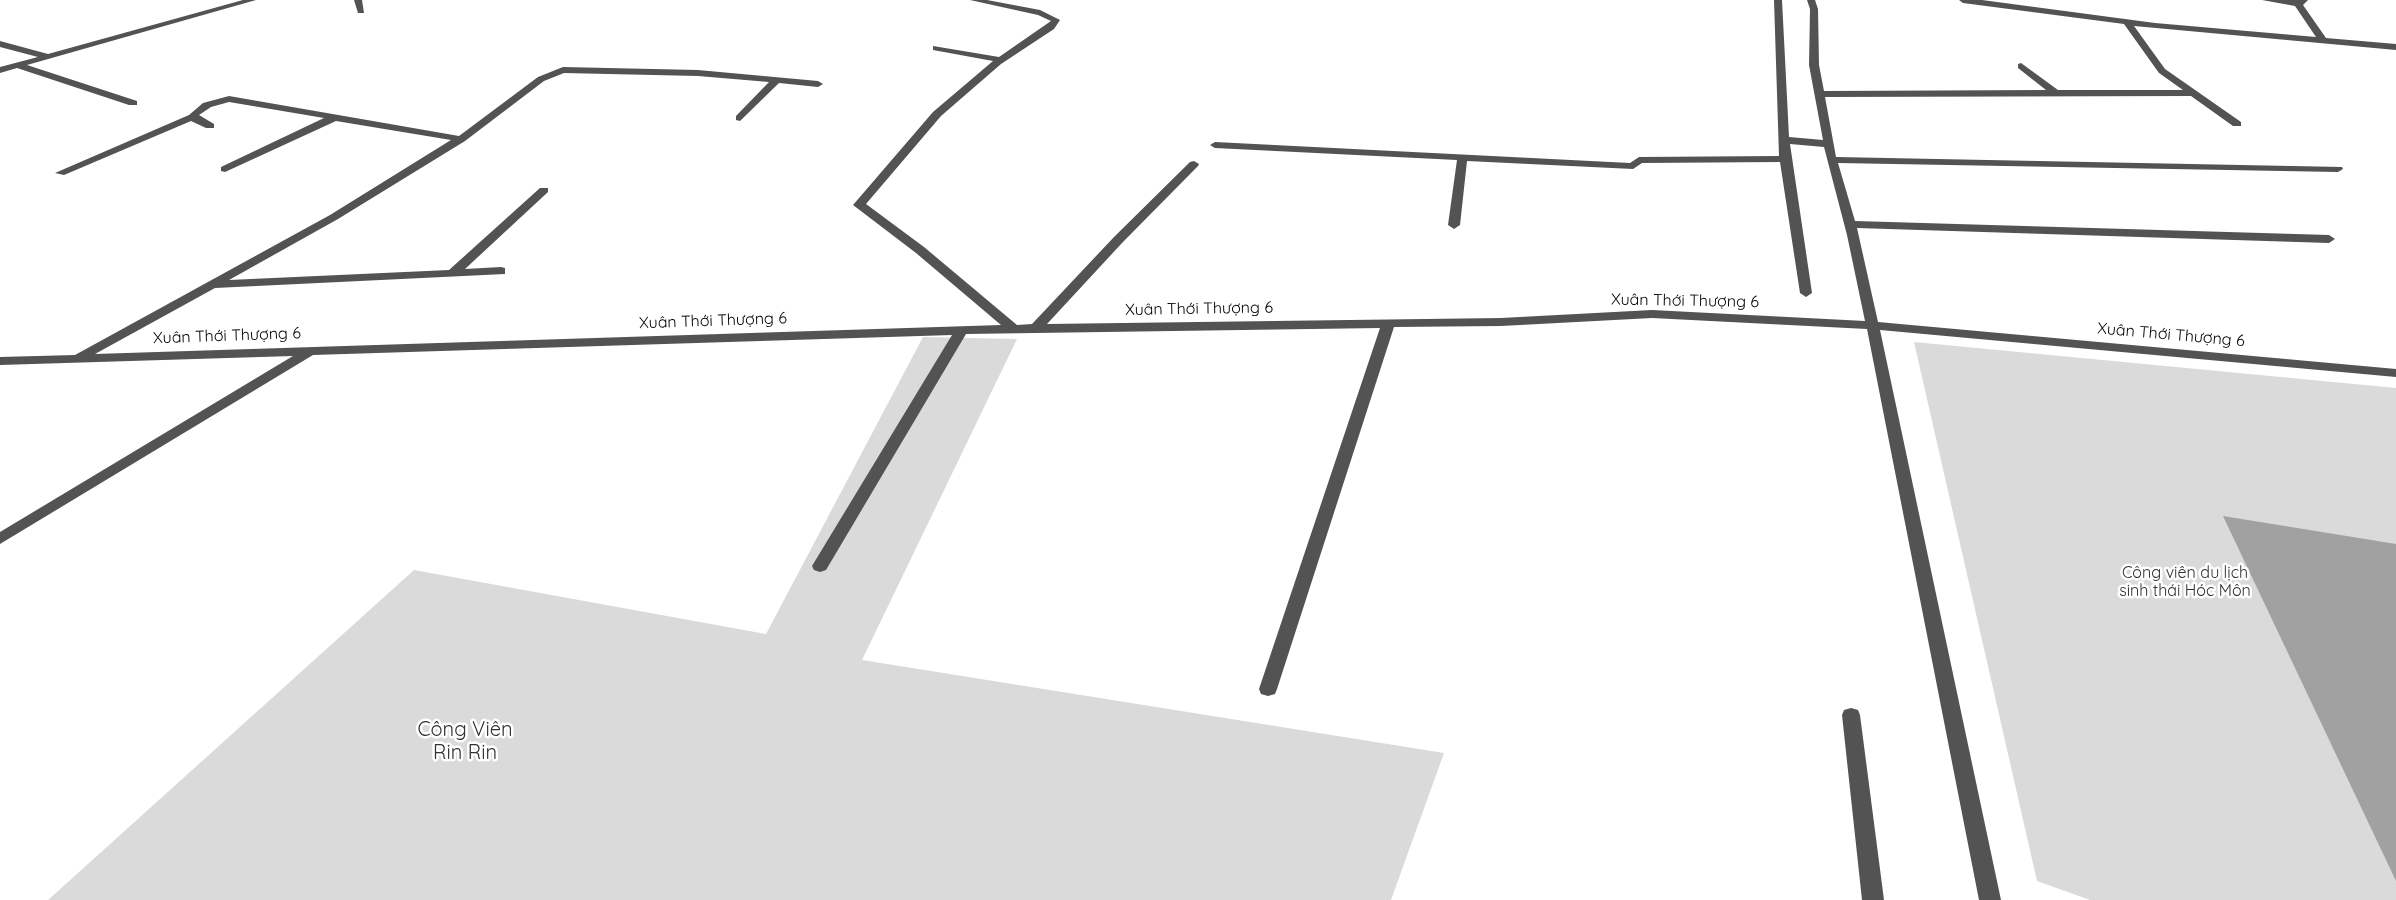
<!DOCTYPE html>
<meta charset="utf-8">
<style>
body{margin:0}
canvas{display:block;background:#fff}
</style>
<canvas width="2396" height="900"></canvas>
<script>
const ctx = document.querySelector('canvas').getContext('2d');
ctx.lineJoin = 'round';
function fill(path, color) { ctx.fillStyle = color; ctx.fill(path, 'evenodd'); }
const shape = rows => new Path2D(rows.map(r => 'M' + r).join(''));
function label(font, color, halo, rows, align = 'center') {
  ctx.font = font + ' Quicksand,sans-serif'; ctx.lineWidth = 5; ctx.setLineDash([]); ctx.textBaseline = 'middle'; ctx.strokeStyle = halo; ctx.fillStyle = color; for (const [text, x, y, turn = 0] of rows) {
    ctx.save(); ctx.translate(x, y); ctx.rotate((+turn || 0) * Math.PI / 180); ctx.textAlign = isNaN(turn) ? turn : align; if (halo) ctx.strokeText(text, 0, 0); ctx.fillText(text, 0, 0); ctx.restore();
  }
}
const green = shape([
 [923,337,1017,339,862,660,1444,753,1391,900,48,900,414,570,766,634],
 [1914,342,2396,388,2396,900,2090,900,2037,881]
]);
const water = shape([
 [2223,516,2396,544,2396,881]
]);
const minor = shape([
 [243,0,256,0,27,65,137,101,137,105,129,105,17,68,0,73,0,67,38,57,0,47,0,41,48,54,243,0],
 [354,0,362,0,364,13,358,13,354,0],
 [970,0,987,0,1040,10,1060,20,1054,29,1001,64,941,116,866,204,924,247,1017,325,1032,324,1114,237,1190,162,1194,161,1199,164,1198,166,1122,243,1047,324,1501,318,1652,310,1865,321,1847,235,1824,147,1790,144,1812,293,1806,297,1800,293,1780,162,1642,163,1633,169,1467,161,1460,225,1454,229,1448,225,1457,160,1215,148,1210,145,1215,142,1630,163,1639,157,1779,156,1774,0,1782,0,1789,137,1823,140,1809,65,1810,9,1807,0,1815,0,1818,9,1819,65,1824,91,2046,90,2018,68,2018,64,2021,63,2058,90,2183,90,2159,73,2124,24,1963,3,1959,0,1982,0,2155,23,2316,37,2295,6,2262,0,2308,0,2303,5,2326,38,2396,44,2396,50,2134,26,2165,69,2241,122,2241,126,2233,126,2191,96,1825,97,1836,157,2342,167,2343,169,2338,172,1838,163,1855,221,2329,235,2335,239,2329,243,1857,228,1878,322,2396,369,2396,377,1880,330,2001,900,1979,900,1867,329,1652,318,1501,326,1394,327,1277,689,1275,694,1268,696,1261,694,1259,689,1380,328,966,334,826,570,820,572,814,570,812,566,952,335,313,355,0,544,0,532,293,356,0,365,0,357,75,355,330,215,451,140,336,121,225,172,221,171,221,167,324,118,229,102,211,107,199,115,214,124,214,128,206,128,191,121,64,175,55,173,189,115,203,103,229,96,459,136,538,77,563,67,698,70,818,81,823,84,818,87,779,83,740,121,736,120,736,116,769,82,698,76,564,73,544,81,465,141,338,219,229,280,449,270,540,188,548,188,548,192,465,269,501,267,505,268,505,274,215,288,95,354,1001,325,916,253,853,205,933,112,993,61,933,50,933,46,999,57,1051,21,1038,15,970,0],
 [1851,708,1858,710,1860,715,1884,900,1862,900,1842,715,1844,710,1851,708]
]);
const streetNames = [
 ["Xuân Thới Thượng 6",1685,301,1],
 ["Xuân Thới Thượng 6",1199,309,-1],
 ["Xuân Thới Thượng 6",713,321,-2],
 ["Xuân Thới Thượng 6",2171,335,5],
 ["Xuân Thới Thượng 6",227,336,-2]
];
const parkNames = [
 ["Công viên du lịch",2185,573],
 ["sinh thái Hóc Môn",2185,591]
];
const nearParknames = [
 ["Công Viên",465,730],
 ["Rin Rin",465,753]
];
fill(green, '#dadada');
fill(water, '#a1a1a1');
fill(minor, '#535353');
label('16px', '#000', '#fff', streetNames);
label('16px', '#313131', '#fff', parkNames);
label('20px', '#313131', '#fff', nearParknames);
</script>
